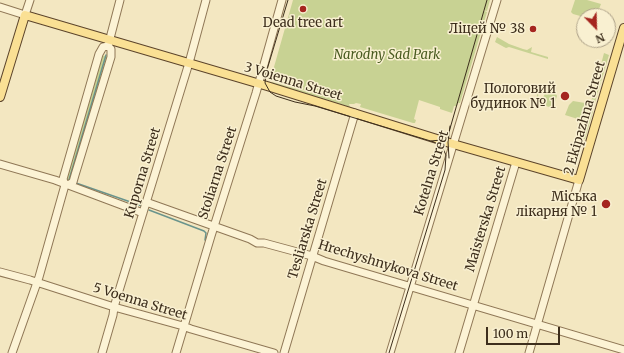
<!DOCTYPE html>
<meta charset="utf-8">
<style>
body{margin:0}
#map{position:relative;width:624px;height:353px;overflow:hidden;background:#f3e7c1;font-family:Merriweather,serif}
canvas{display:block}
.north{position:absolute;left:576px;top:8px;width:40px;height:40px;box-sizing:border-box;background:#f9f0d1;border:1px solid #aea289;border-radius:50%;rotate:157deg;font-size:11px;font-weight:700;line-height:16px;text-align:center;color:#3d2e1c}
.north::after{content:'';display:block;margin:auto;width:14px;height:18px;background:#a5251f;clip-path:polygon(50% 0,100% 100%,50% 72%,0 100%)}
.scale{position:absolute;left:486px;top:327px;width:74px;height:18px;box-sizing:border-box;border:2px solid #3d2e1c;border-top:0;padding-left:5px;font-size:12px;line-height:14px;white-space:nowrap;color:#3d2e1c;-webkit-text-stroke:3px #f9f0d1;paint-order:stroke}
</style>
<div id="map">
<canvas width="624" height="353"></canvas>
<div class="north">N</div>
<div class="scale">100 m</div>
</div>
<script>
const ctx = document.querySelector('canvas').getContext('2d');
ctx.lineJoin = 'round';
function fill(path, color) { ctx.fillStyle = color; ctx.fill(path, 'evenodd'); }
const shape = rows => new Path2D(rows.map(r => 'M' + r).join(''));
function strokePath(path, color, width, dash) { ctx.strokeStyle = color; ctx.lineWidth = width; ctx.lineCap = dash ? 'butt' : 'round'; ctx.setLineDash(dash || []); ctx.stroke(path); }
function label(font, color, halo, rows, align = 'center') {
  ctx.font = font + ' Merriweather,serif'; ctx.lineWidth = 3; ctx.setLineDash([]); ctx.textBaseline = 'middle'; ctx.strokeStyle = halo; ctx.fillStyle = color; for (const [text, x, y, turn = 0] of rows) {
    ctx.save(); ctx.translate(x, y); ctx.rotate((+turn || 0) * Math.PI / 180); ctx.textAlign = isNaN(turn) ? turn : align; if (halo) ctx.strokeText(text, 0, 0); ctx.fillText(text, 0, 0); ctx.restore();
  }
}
const green = shape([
 [293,0,490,0,487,11,482,10,487,12,460,103,458,103,457,106,454,106,452,113,440,109,440,107,419,100,414,119,416,120,415,123,413,123,360,107,361,104,356,103,354,104,349,104,350,107,271,83,272,82,336,100,272,80,272,74],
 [575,0,587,0,601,4,599,9,602,10,600,16,584,17,573,14,571,12],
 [497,37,509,44,523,49,527,50,532,47,531,52,548,57,548,59,509,47,506,48,504,47,495,42],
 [604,53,609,55,595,102,591,102],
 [101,55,109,57,70,183,64,180],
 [538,91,539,91,538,97,543,98,546,91,556,94,557,96,553,108,535,103],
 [573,101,585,103,581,120,565,115,569,105],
 [585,109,593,111,585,139,580,137,585,122,582,121]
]);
const stream = shape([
 [69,181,69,180,106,55],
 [76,183,142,206],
 [149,210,204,231,206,233,205,240]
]);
const minor = shape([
 [0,7,25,15,30,0],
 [0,164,55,180,143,213],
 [65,185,70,184,73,182,75,175,111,57,111,49,108,46],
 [146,202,250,239,257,243,264,243,312,256,324,261,624,350],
 [0,272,30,280,114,307,183,326,191,329,274,353],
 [12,353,39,277,65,185,63,179,99,54,103,47,108,46,120,0],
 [102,353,113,315,114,307,189,63,206,0],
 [176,353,211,236,256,93,282,0],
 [284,353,355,113],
 [390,353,497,0],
 [459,353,516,162],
 [529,353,579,180]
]);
const major = shape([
 [0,97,25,15,267,86,453,144,579,180,624,28]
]);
const tram = shape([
 [288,0,266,73,265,83,270,92,276,96,295,102,315,106,434,142,442,147,446,155,445,170,389,353],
 [431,141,441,140,446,136,449,132,487,0],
 [449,158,448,142,450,126]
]);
const markers = [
 [303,9,4,"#a5251f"],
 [533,29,4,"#a5251f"],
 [565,96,5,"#a5251f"],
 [606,204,5,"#a5251f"]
];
const poiNames = [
 ["Dead tree art",303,23,"center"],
 ["Ліцей № 38",525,29],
 ["Пологовий",556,89],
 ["будинок № 1",556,104],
 ["Міська",597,197],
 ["лікарня № 1",597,212]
];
const parkNames = [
 ["Narodny Sad Park",387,55]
];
const streetNames = [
 ["3 Voienna Street",293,82,17],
 ["2 Ekipazhna Street",585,118,-74],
 ["Kuporna Street",143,173,-73],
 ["Stoliarna Street",218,173,-72],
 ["Kotelna Street",432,173,-73],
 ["Maisterska Street",486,219,-73],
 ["Tesliarska Street",308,229,-73],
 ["Hrechyshnykova Street",388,266,17],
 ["5 Voenna Street",140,302,17]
];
fill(green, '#c8d293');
strokePath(stream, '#69948c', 1.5);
strokePath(minor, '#8f7756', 9);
strokePath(major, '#5c442b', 10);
strokePath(minor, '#fcf3d5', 7);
strokePath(major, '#fae094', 8);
strokePath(tram, '#3d2e1c', 1);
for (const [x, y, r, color] of markers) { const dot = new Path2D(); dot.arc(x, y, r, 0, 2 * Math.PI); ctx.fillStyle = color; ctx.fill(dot); strokePath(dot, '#f9f0d1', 1.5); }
label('13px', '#3d2e1c', '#f9f0d1', poiNames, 'right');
label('italic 13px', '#495b20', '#f9f0d1', parkNames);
label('13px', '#3d2e1c', '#f9f0d1', streetNames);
</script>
